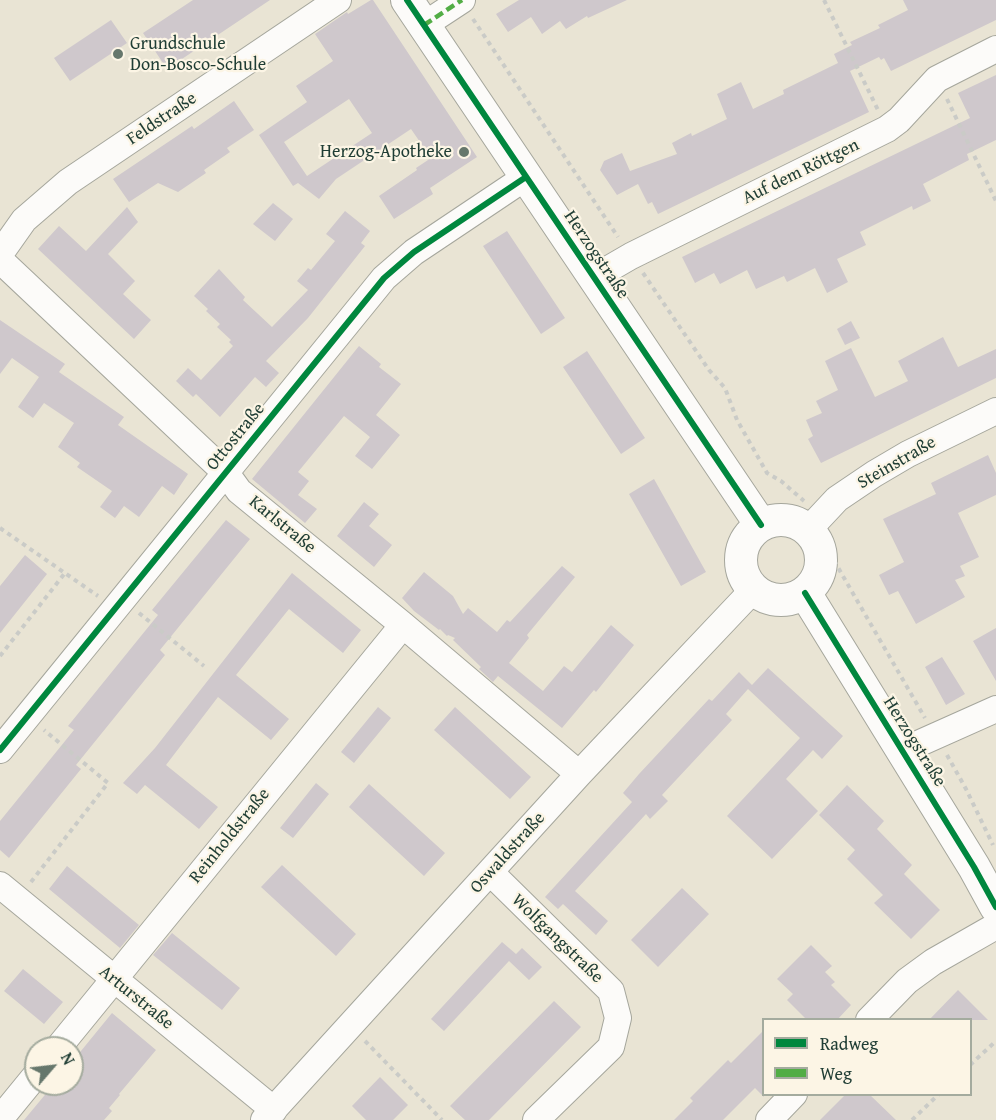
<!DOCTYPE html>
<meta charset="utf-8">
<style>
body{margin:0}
#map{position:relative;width:996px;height:1120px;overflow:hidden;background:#e9e4d4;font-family:"Gentium Book Plus",serif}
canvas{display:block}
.legend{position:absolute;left:762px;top:1018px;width:210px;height:78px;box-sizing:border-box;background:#fcf5e5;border:2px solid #a4ab9e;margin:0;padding:8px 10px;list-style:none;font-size:18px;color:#1f3d34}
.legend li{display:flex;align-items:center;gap:12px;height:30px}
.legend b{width:30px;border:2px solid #a4ab9e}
.north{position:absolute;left:24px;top:1036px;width:60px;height:60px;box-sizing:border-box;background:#fcf5e5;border:2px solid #a4ab9e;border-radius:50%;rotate:62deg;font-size:16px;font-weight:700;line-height:24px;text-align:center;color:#1f3d34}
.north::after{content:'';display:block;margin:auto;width:21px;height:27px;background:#66776c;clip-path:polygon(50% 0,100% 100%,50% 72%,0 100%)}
</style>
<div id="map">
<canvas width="996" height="1120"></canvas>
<ul class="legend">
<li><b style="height:8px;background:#00873e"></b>Radweg</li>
<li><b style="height:8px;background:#52ad45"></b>Weg</li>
</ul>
<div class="north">N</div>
</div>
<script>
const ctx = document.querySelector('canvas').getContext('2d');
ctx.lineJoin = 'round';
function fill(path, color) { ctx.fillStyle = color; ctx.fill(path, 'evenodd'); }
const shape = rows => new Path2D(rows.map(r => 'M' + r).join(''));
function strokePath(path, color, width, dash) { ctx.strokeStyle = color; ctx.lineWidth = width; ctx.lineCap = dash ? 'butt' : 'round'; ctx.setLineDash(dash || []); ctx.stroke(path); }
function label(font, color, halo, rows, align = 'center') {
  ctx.font = font + ' "Gentium Book Plus",serif'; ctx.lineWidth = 4.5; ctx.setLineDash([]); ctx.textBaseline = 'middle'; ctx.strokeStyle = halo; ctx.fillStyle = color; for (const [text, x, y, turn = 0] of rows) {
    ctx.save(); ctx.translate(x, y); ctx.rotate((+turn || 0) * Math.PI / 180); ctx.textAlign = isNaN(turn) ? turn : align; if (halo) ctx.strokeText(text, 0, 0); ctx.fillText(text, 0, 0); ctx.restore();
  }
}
const building = shape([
 [193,0,270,0,167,69,143,33],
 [371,0,373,0,477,157,430,188,433,194,394,219,379,196,417,170,416,168,431,158,411,129,336,179,319,199,298,183,293,186,259,135,307,102,296,86,333,61,315,34,347,12,348,14],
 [349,99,372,133,307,176,284,142],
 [519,0,627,0,588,18,587,16,566,29,560,21,542,34,531,17,508,32,496,14],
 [903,0,996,0,996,20,891,71,884,58,881,60,879,57,850,71,869,112,658,214,652,202,648,204,638,184,617,195,600,170,604,161,622,153,630,171,677,154,672,143,691,133,692,136,727,119,717,94,741,82,753,109,784,94,783,90,838,63,834,54,852,45,850,42,880,28,878,25,908,10],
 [111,20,127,43,70,81,54,58],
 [996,75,996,140,967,154,969,160,923,184,931,201,913,210,912,206,860,232,866,245,837,259,848,282,827,293,815,268,787,282,784,276,756,289,747,270,720,284,714,273,695,283,682,257,970,118,958,93],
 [234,101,254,130,227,148,230,152,204,170,206,173,178,192,158,183,129,202,113,179,192,126,194,129],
 [273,203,293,219,275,241,253,224],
 [127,207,138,222,108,254,135,281,123,294,151,320,134,339,38,249,59,226,86,251],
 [345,211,370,231,361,243,365,246,308,318,266,361,279,373,266,387,255,377,220,417,196,394,193,397,176,381,188,368,201,380,233,346,229,342,231,340,217,327,220,324,206,311,208,309,194,296,219,269,245,297,243,300,272,327,308,290,297,281,308,268,311,270,335,241,326,234],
 [507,231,565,318,541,334,483,246],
 [0,320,65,364,59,372,124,417,118,425,188,474,174,495,162,486,139,517,124,506,115,518,100,507,112,491,77,467,80,463,58,447,74,423,44,403,33,418,18,407,39,377,12,358,0,374],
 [851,321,860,338,845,345,837,329],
 [943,337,958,367,996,349,996,378,821,463,808,439,813,436,806,420,822,413,816,401,838,390,825,361,851,348,875,397,908,381,898,361],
 [359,346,381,364,379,367,401,384,376,415,400,435,372,469,355,456,370,437,344,416,298,472,309,481,298,495,317,509,305,523,252,479],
 [587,351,645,438,621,454,563,367],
 [988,455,996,473,996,495,958,513,979,557,960,566,965,576,955,580,965,597,916,624,898,591,889,595,879,575,904,562,883,519,936,494,931,483],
 [654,479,706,572,681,586,629,494],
 [364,502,379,514,369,526,392,545,374,567,337,536],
 [226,520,250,539,160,650,165,655,76,765,81,769,9,858,0,850,0,821,74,730,68,726,158,615,152,610],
 [25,555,47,574,0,633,0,586],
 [562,566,575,577,527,635,529,638,509,663,543,691,564,666,572,672,611,625,634,645,596,692,594,690,562,728,498,676,493,682,479,669,481,667,453,640,455,638,448,635,447,636,440,629,439,630,414,611,402,598,424,572,453,596,463,614,468,608,497,632,507,620,510,622],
 [292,573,361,630,343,653,289,609,236,675,289,719,271,740,218,697,166,765,218,807,199,829,145,785,137,794,123,783,155,748],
 [996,628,996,681,973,641],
 [942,657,965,694,946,705,925,667],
 [768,668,843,736,822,759,813,750,786,779,818,811,772,859,727,816,800,738,748,689,726,714,732,720,662,795,668,801,650,819,646,814,575,891,608,921,596,935,563,904,558,909,545,897,632,802,623,793,639,774,709,699,712,701,739,672,752,685],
 [378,707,391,718,354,763,341,752],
 [455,707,531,777,510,799,434,730],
 [316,783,329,794,293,838,280,828],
 [369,784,445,853,424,876,349,807],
 [847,785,884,821,877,829,912,865,904,874,940,910,911,939,874,903,883,895,847,859,855,850,819,815],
 [282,865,356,934,336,956,261,887],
 [67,866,139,925,120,948,49,889],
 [682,888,709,914,658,967,631,940],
 [172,933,240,988,222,1010,153,955],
 [502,942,516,954,522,948,542,967,529,980,509,961,444,1031,431,1019],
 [811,945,832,966,825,972,835,982,831,985,851,1005,837,1020,807,1020,787,1000,793,994,777,979],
 [23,969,63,1002,44,1024,4,991],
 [958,990,988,1020,929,1020],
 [554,1001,581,1027,489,1120,465,1120,450,1106],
 [112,1013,156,1050,119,1094,120,1095,109,1108,112,1111,104,1120,24,1120,54,1084,72,1084,72,1062],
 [764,1030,764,1097,755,1088,723,1120,674,1120,693,1101,690,1098,728,1060,731,1063],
 [380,1077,408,1105,393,1120,366,1120,352,1106],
 [845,1095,870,1095,896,1120,820,1120]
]);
const path = shape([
 [824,0,878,110],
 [473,19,618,237],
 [947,99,996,201],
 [643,273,709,370,725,388,737,420,767,473,781,481,804,501],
 [0,528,98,596],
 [825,545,925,718],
 [139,613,204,666],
 [0,656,65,573],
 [947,755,966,789,993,845],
 [31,882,108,783,44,730],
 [365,1041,442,1120],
 [970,1065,996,1041],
 [912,1120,939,1094]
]);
const minor = shape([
 [424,25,462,0],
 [0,254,24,220,68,182,338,0],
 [0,260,226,473,239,491,403,625,579,774],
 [593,278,631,256,887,129,899,120,937,79,996,49],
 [808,530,837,499,874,474,908,454,996,411],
 [0,750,384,278,414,252,526,177],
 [902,751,996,709],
 [491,873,611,991,618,1018,611,1047,536,1120],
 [0,885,274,1110],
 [869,1020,907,981,933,962,996,926],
 [58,1048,403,625],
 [0,1119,36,1075],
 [264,1120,579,774,754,589],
 [769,1120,794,1094]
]);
const tertiary = shape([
 [407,0,761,525],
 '741 560a40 40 0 1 1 80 0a40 40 0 1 1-80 0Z',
 [805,593,974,867,996,907]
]);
const quiet = shape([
 [424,25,462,0]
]);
const cycleway = shape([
 [407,0,761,525],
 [805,593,974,867,996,907],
 [0,750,384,278,414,252,526,177]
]);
const markers = [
 [118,54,6,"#66776c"],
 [464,152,6,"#66776c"]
];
const poiNames = [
 ["Grundschule",130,44],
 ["Don-Bosco-Schule",130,65],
 ["Herzog-Apotheke",452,152,"right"]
];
const streetNames = [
 ["Feldstraße",162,119,-34],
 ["Auf dem Röttgen",801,172,-26],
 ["Herzogstraße",596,255,56],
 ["Ottostraße",236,437,-51],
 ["Steinstraße",897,463,-30],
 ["Karlstraße",282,525,39],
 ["Herzogstraße",914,742,58],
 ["Reinholdstraße",230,836,-51],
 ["Oswaldstraße",508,853,-48],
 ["Wolfgangstraße",557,939,44],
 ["Arturstraße",136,998,39]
];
fill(building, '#cfc8cc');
strokePath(minor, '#a5a69c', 28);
strokePath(tertiary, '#a5a69c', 34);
strokePath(path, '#cacbc7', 4, [4.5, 4.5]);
strokePath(minor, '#fcfbf9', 26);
strokePath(tertiary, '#fcfbf9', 32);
strokePath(quiet, '#52ad45', 4.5, [9, 4.5]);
strokePath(cycleway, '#00873e', 6);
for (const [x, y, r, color] of markers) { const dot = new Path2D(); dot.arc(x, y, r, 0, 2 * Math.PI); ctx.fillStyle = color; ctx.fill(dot); strokePath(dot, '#fcf5e5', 2); }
label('18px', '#1f3d34', '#fcf5e5', poiNames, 'left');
label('18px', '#1f3d34', '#fcf5e5', streetNames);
</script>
